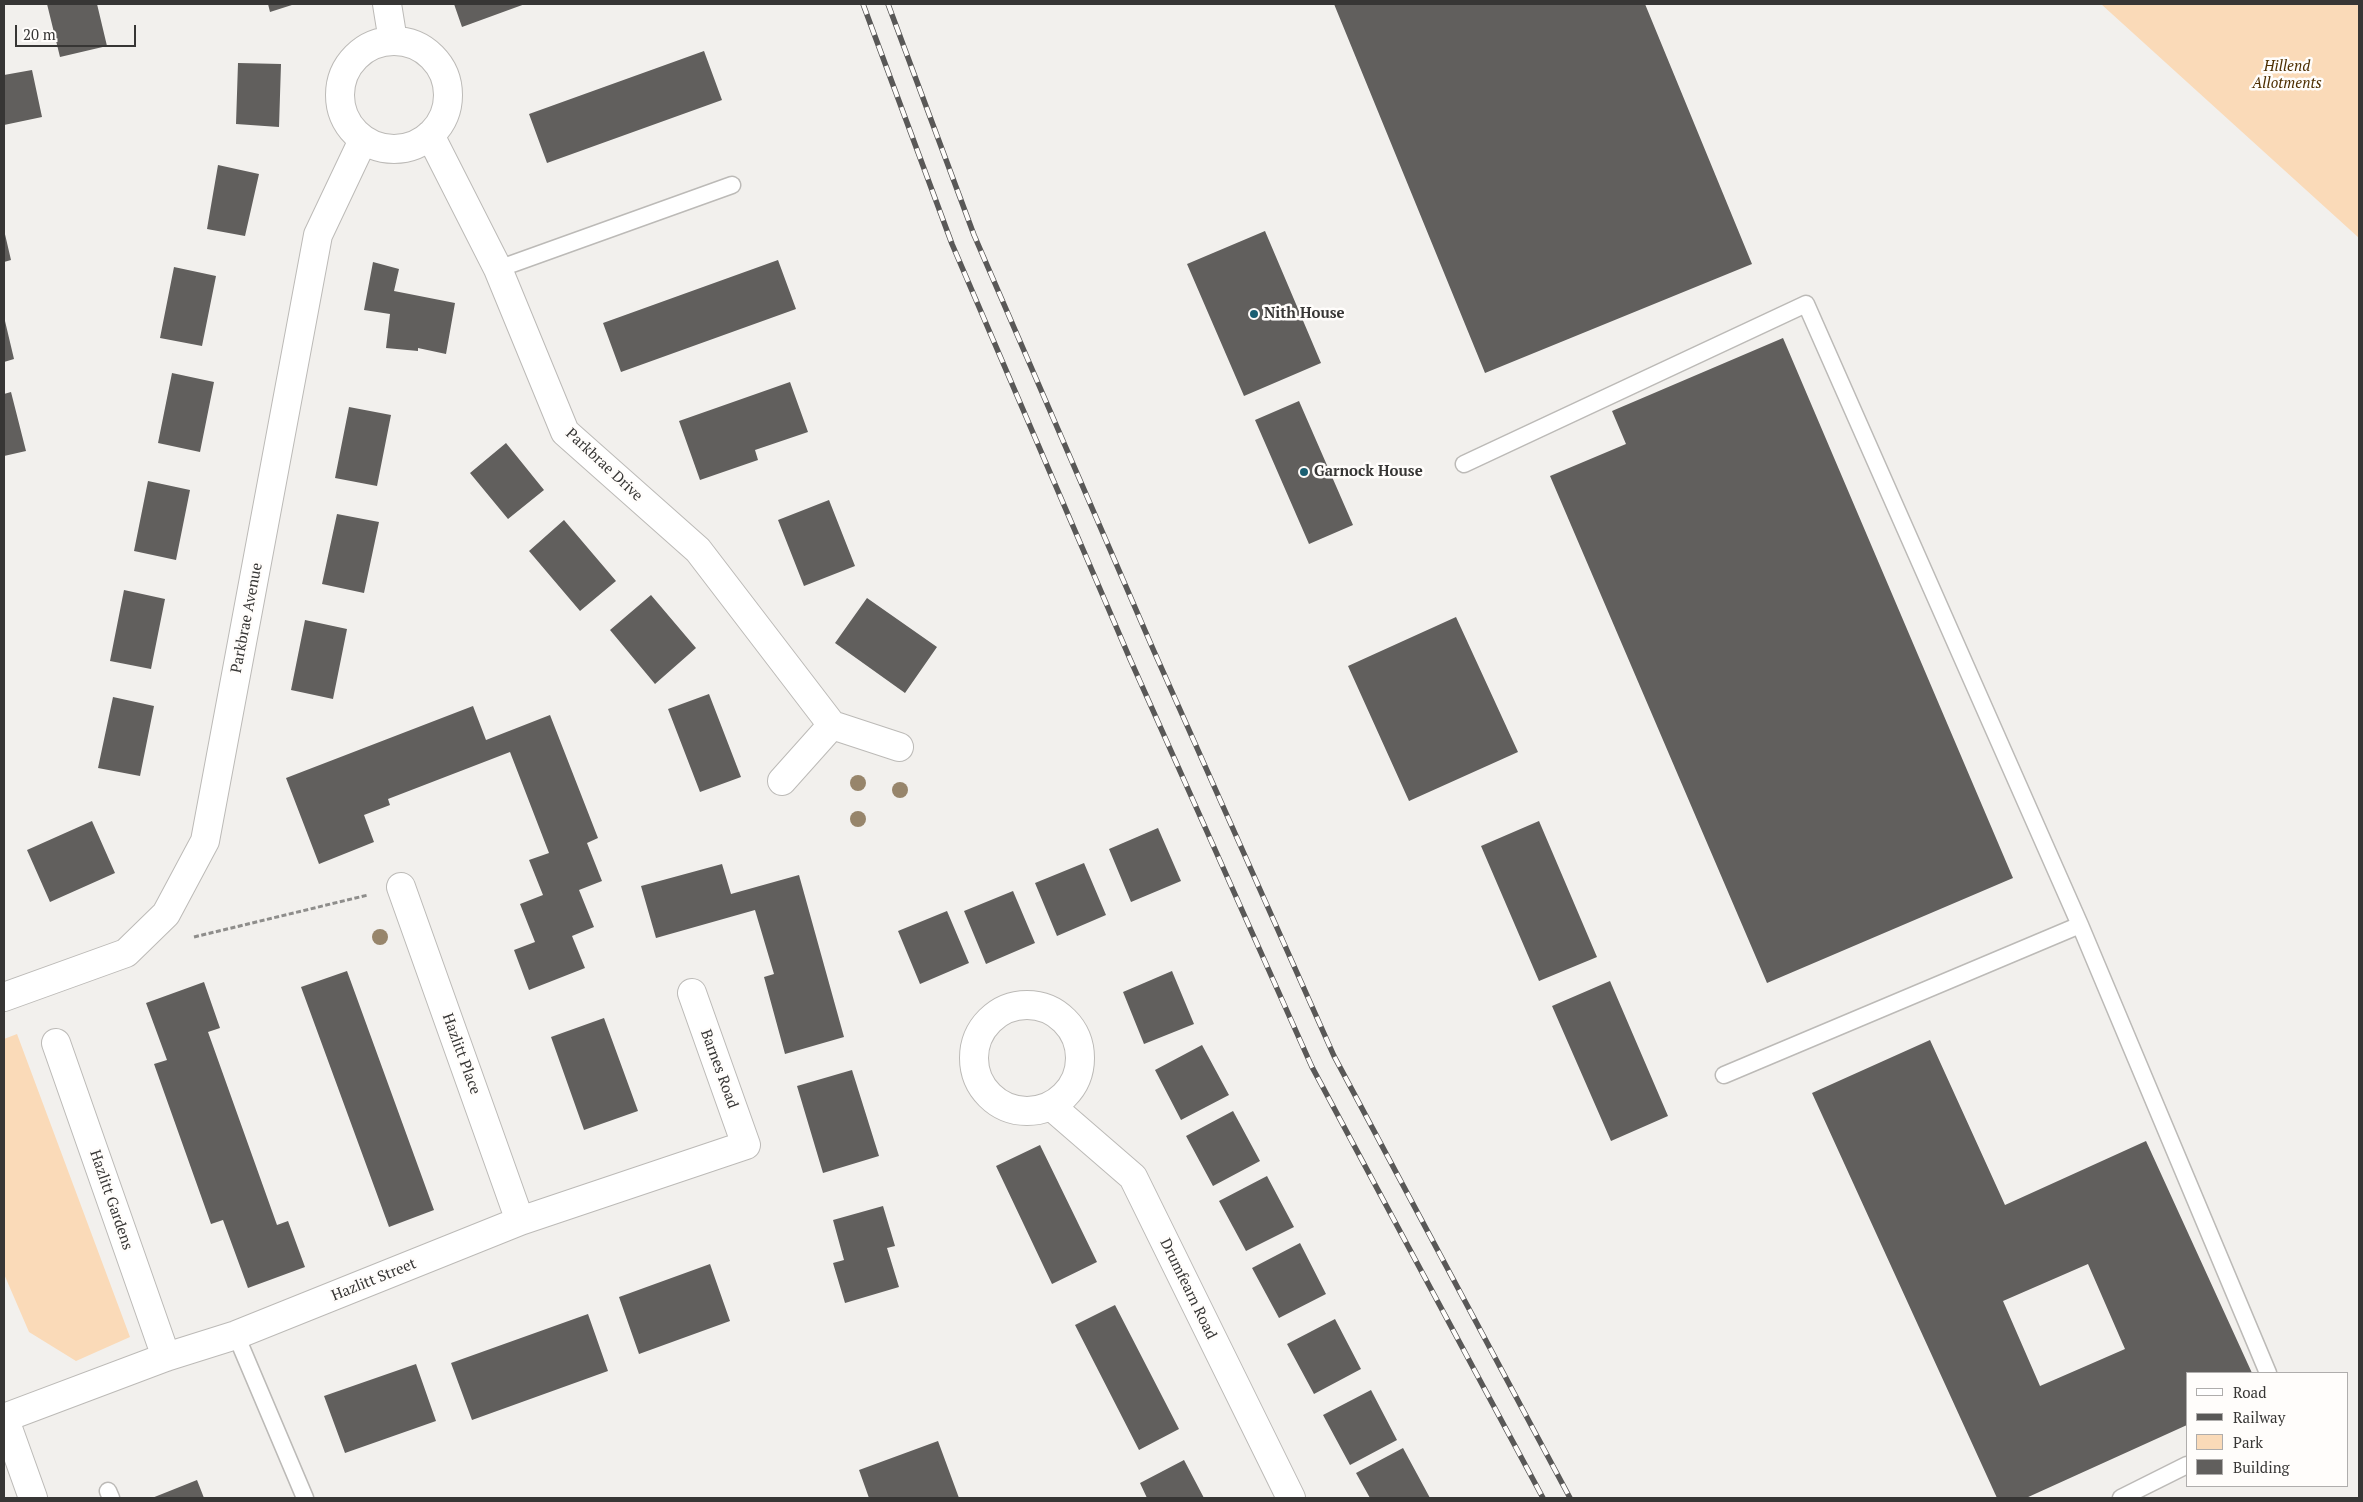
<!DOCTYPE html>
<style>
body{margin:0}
#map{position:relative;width:2363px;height:1502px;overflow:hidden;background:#f2f0ed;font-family:"PT Serif",serif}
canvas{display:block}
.frame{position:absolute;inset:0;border:5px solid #373635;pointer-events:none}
.legend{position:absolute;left:2186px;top:1372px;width:162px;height:115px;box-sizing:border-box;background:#fffdfb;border:1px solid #afadac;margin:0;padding:6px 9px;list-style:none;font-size:15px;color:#373635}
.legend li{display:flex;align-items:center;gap:10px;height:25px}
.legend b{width:25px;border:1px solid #afadac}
.scale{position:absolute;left:15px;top:25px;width:121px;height:22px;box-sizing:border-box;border:2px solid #373635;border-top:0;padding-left:6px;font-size:15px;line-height:18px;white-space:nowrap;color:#373635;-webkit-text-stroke:4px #fffdfb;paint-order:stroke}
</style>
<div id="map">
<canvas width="2363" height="1502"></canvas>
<div class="frame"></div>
<ul class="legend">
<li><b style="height:6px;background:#fff"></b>Road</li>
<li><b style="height:6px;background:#595857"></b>Railway</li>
<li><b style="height:14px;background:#fadab8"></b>Park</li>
<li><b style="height:14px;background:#615f5d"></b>Building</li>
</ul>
<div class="scale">20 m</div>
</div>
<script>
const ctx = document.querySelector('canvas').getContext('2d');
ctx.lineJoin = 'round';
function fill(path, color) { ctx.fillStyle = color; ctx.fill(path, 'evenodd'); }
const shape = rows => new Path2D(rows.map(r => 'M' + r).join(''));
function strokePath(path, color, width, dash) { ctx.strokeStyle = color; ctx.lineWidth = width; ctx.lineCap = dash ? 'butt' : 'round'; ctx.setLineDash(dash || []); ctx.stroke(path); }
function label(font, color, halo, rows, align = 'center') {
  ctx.font = font + ' "PT Serif",serif'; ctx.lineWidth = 5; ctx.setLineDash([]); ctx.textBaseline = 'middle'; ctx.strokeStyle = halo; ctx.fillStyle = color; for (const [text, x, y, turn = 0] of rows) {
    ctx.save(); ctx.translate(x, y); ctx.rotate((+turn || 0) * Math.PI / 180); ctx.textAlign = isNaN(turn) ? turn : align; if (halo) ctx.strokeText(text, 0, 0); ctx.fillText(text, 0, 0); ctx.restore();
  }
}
const green = shape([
 [2101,4,2359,4,2359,238],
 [17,1034,130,1337,76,1361,29,1332,4,1274,4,1039]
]);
const building = shape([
 [47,4,97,4,107,46,60,57],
 [268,4,295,4,270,12],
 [454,4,525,4,462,27],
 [1334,4,1645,4,1752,264,1485,373],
 [704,51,722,100,547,163,529,114],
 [238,63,281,64,279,127,236,124],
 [32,70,42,117,4,125,4,75],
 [218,165,259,174,245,236,207,229],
 [4,230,11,260,4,262],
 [1265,231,1321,363,1244,396,1187,264],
 [778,260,796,309,621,372,603,323],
 [373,262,399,269,394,291,455,303,446,354,418,348,418,351,386,348,390,314,364,310],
 [174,267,216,276,202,346,160,338],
 [5,321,14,359,4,362,4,322],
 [1783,338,2013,878,1767,983,1550,476,1626,444,1612,411],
 [172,373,214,382,200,452,158,443],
 [790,382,808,432,755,450,758,460,700,480,679,421],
 [11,392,26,451,4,456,4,394],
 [1299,401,1353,525,1309,544,1255,420],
 [349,407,391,415,377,486,335,478],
 [506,443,544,490,508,519,470,473],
 [148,481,190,490,176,560,134,551],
 [829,500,855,566,804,586,778,520],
 [337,514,379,522,364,593,322,584],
 [564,520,616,581,580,611,529,551],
 [124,590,165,599,151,669,110,661],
 [651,595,696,648,655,684,610,630],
 [867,598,937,647,905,693,835,643],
 [1456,617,1518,752,1409,801,1348,666],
 [305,620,347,629,333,699,291,690],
 [709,694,741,777,700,792,668,709],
 [113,697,154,706,140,776,98,768],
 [473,706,486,740,550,715,598,838,587,843,602,881,579,890,594,927,572,936,585,968,529,990,514,950,535,942,520,904,543,895,529,860,549,853,510,752,388,799,390,805,364,815,374,842,319,864,286,778],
 [92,821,115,873,50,902,27,850],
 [1539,821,1597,957,1539,981,1481,846],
 [1158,828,1181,881,1131,902,1109,849],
 [1084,863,1106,915,1057,936,1035,883],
 [722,864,731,894,799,875,844,1037,785,1054,764,977,774,974,755,910,656,938,641,886],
 [1013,891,1035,943,986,964,964,911],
 [947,911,969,963,920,984,898,931],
 [347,971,434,1210,389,1227,301,987],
 [1172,971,1194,1024,1144,1044,1123,992],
 [1610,981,1668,1116,1611,1141,1552,1006],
 [204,982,220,1028,208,1032,277,1225,288,1221,305,1267,248,1288,223,1220,211,1224,154,1064,167,1060,146,1003],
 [604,1018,638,1111,584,1130,551,1037],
 [1930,1040,2005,1205,2146,1141,2252,1373,2187,1373,2187,1425,2026,1498,1997,1498,1812,1093],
 [2088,1264,2125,1349,2040,1386,2003,1301],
 [1202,1045,1229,1095,1181,1120,1155,1070],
 [852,1070,879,1156,823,1173,797,1086],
 [1233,1111,1260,1161,1213,1186,1186,1136],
 [1040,1145,1097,1262,1052,1284,996,1166],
 [1267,1176,1294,1227,1246,1251,1219,1201],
 [883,1206,895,1246,887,1248,899,1287,845,1303,833,1263,844,1260,833,1220],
 [1300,1243,1326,1294,1279,1318,1252,1268],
 [710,1264,730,1321,639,1354,619,1297],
 [1115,1305,1179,1429,1139,1450,1075,1325],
 [588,1314,608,1371,472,1420,451,1363],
 [1335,1319,1361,1369,1314,1394,1287,1344],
 [416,1364,436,1421,345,1453,324,1396],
 [1371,1390,1397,1440,1350,1465,1323,1415],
 [938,1441,959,1498,869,1498,859,1470],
 [1403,1448,1430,1498,1370,1498,1356,1473],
 [1184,1460,1204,1498,1147,1498,1140,1483],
 [197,1480,204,1498,152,1498]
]);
const path = shape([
 [194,937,368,895]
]);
const service = shape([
 [498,269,732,185],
 [1464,464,1806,304,2080,925,2268,1373],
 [1724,1075,2080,925],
 [236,1335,305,1498],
 [108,1491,111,1498],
 [2121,1498,2187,1465]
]);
const minor = shape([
 [387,4,393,41],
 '340 95a54 54 0 1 1 108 0a54 54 0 1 1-108 0Z',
 [430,135,498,269,565,432,698,550,832,725,899,747],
 [782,781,832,725],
 [401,887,520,1221],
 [4,997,126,953,166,914,205,841,318,235,363,140],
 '974 1058a53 53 0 1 1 106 0a53 53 0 1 1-106 0Z',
 [56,1043,166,1357],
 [1051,1106,1133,1177,1291,1498],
 [4,1418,166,1357,236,1335,520,1221,746,1145,692,993]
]);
const secondary = shape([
 [4,1417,33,1498]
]);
const rail = shape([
 [863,4,952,244,1130,659,1312,1067,1543,1498],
 [888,4,974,235,1153,649,1334,1056,1570,1498]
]);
const trees = [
 [858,783],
 [900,790],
 [858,819],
 [380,937]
];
const markers = [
 [1254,314,5,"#1b5f72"],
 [1304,472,5,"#1b5f72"]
];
const parkNames = [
 ["Hillend",2287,67],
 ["Allotments",2287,84]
];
const poiNames = [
 ["Nith House",1264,314],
 ["Garnock House",1314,472]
];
const streetNames = [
 ["Parkbrae Drive",604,465,43],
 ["Parkbrae Avenue",247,618,-79],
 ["Hazlitt Place",461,1054,70],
 ["Barnes Road",719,1069,70],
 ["Hazlitt Gardens",111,1200,71],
 ["Hazlitt Street",374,1280,-22],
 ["Drumfearn Road",1188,1289,64]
];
fill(green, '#fadab8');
fill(building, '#615f5d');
strokePath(service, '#bcbab7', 19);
strokePath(minor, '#bcbab7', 30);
strokePath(secondary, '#bcbab7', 30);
strokePath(path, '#8e8d8b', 3, [5, 2.5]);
strokePath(service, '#fff', 16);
strokePath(minor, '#fff', 28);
strokePath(secondary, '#fff', 28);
strokePath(rail, '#595857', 5.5);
strokePath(rail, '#fffdfb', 4, [11]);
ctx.fillStyle = '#97856b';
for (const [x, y] of trees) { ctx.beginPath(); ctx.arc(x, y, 8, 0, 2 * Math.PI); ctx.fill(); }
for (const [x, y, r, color] of markers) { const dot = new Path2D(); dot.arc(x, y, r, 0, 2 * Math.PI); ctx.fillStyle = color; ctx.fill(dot); strokePath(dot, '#fffdfb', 2); }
label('italic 15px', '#4d2e00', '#fffdfb', parkNames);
label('bold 15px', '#373635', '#fffdfb', poiNames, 'left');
label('15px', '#373635', '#fffdfb', streetNames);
</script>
